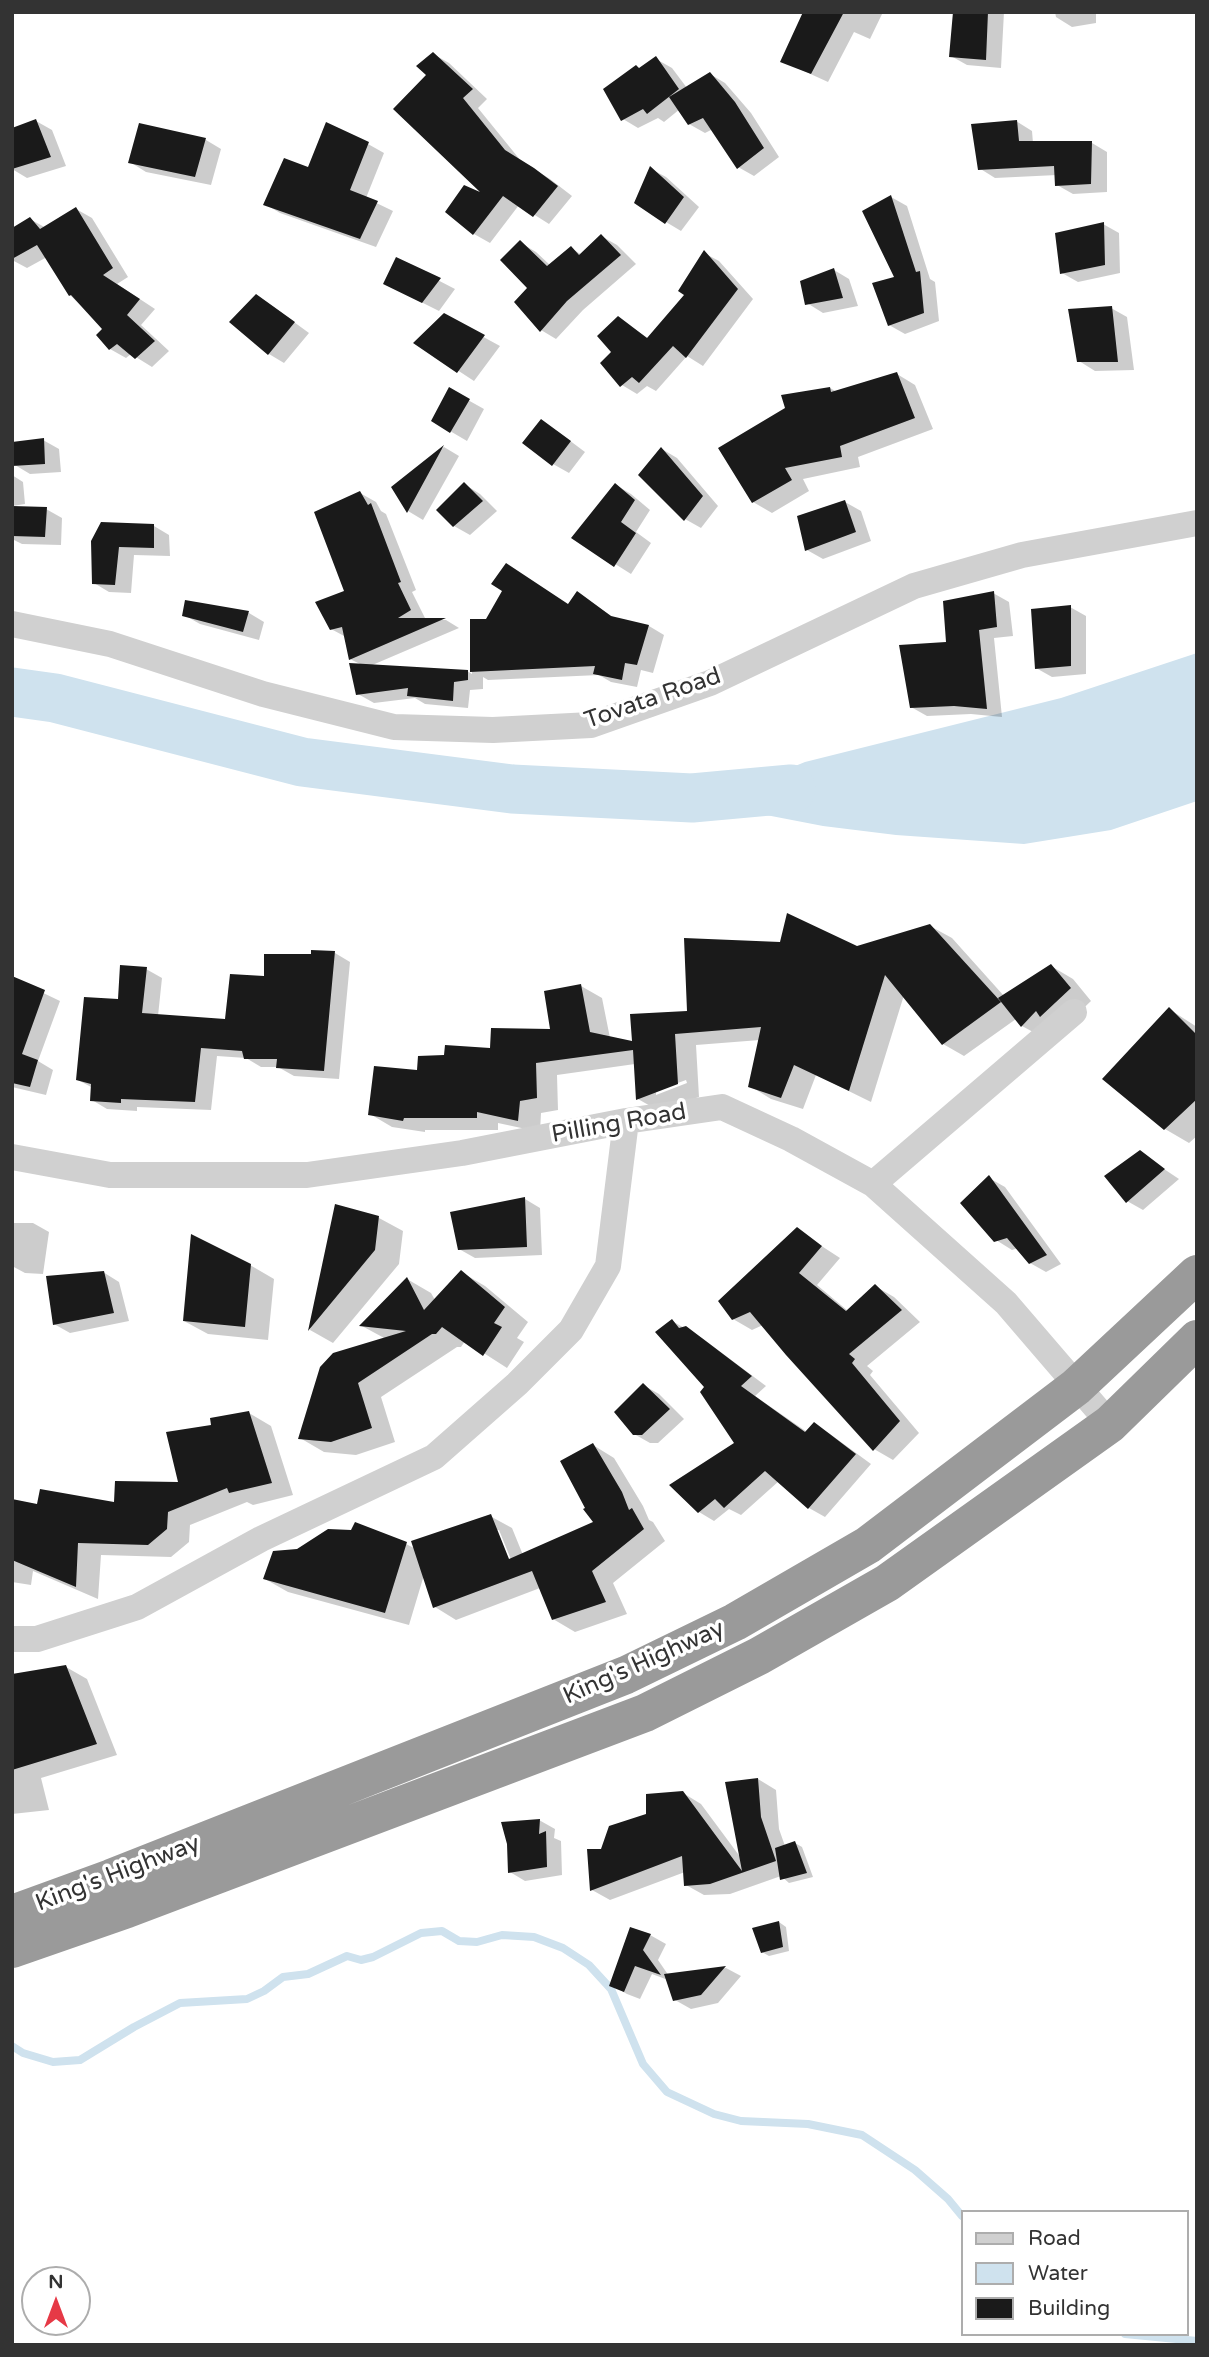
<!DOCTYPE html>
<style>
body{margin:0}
#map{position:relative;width:1209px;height:2357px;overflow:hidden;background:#fff;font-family:"Varela Round",sans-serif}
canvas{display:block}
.frame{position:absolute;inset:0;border:14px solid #333;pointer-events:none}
.legend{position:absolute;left:961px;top:2210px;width:228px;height:126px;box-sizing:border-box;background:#fff;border:2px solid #adadad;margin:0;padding:9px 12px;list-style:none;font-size:21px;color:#333}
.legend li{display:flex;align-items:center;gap:14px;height:35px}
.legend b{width:35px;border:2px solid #adadad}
.north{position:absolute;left:21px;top:2266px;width:70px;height:70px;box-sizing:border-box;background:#fff;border:2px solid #adadad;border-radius:50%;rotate:0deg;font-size:19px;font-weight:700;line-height:28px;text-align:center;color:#333}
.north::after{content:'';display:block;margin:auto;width:24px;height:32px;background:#e63946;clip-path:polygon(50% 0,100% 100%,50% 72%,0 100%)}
</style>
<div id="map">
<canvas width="1209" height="2357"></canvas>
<div class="frame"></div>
<ul class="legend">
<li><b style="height:9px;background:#d0d0d0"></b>Road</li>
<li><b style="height:19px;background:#cfe2ee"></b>Water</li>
<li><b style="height:19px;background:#1a1a1a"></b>Building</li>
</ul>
<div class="north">N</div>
</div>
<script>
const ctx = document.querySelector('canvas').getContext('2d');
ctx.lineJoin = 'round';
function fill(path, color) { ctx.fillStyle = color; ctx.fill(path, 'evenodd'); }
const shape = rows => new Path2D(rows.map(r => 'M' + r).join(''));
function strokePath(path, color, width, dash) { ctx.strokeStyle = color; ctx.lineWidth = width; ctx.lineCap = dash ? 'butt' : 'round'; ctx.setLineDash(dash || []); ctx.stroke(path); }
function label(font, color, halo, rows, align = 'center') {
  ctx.font = font + ' "Varela Round",sans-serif'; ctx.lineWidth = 7; ctx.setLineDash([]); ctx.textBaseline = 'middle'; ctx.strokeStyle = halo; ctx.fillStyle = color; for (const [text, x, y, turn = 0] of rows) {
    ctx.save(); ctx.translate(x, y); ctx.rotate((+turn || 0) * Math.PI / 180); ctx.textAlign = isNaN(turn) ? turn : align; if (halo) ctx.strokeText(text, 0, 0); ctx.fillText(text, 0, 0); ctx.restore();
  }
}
const water = shape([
 [1197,653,1197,801,1111,830,1024,844,896,835,823,826,704,803,805,762,1061,698]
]);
const shadow = shape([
 [805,12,883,12,870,39,854,32,828,82,782,61],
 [955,12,1004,12,1001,68,967,65,951,56],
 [1055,12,1096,12,1096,23,1072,27,1056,17],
 [433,54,449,63,487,99,478,108,521,161,550,179,572,196,549,224,519,205,490,243,474,234,447,212,487,197,428,75],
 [656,59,672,68,687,88,710,74,725,83,751,113,779,157,754,176,738,167,713,129,705,133,689,124,680,109,664,122,658,118,638,128,623,119,640,69],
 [36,121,52,130,66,166,27,178,12,169],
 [1016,121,1032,131,1033,143,1092,143,1107,152,1107,192,1073,194,1057,185,1057,175,995,178,979,168],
 [140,125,206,140,221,149,211,185,146,172,130,162],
 [368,144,384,153,366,198,393,211,376,247,280,213,265,204],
 [651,169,666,177,699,207,681,231,666,222],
 [891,197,907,206,930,279,935,282,939,321,905,334,889,325,896,279],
 [76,209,92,218,128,277,117,284,155,309,141,325,169,351,152,367,131,354,126,358,110,349,105,329,70,295,47,257,27,268,12,260,12,230,30,219,46,228],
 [1103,224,1119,233,1120,273,1078,282,1062,273],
 [601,236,617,245,636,264,583,310,556,339,541,330,521,243,536,252,551,266,571,248,582,255],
 [704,253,719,261,753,299,703,366,687,356,656,391,647,386,637,394,622,385,613,352,618,318,649,339,687,294],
 [397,259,455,289,439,311,401,292],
 [834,270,849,279,858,306,823,313,807,303],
 [272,306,309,333,284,363,269,354],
 [1111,308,1127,317,1134,370,1095,371,1079,361],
 [445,316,500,346,474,381,416,343],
 [897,374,915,385,933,429,858,457,860,467,803,479,809,491,772,513,753,502,830,388,837,392],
 [450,390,484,409,467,441,433,421],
 [557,431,585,452,569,473,553,464],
 [43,440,59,449,61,472,30,474,15,465],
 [444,447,459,456,423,520,408,511,393,488],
 [662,449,677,458,718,506,701,528,685,519,641,475],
 [12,475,23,482,25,504,12,506,12,508,46,509,62,518,61,545,22,544,12,539],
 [464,484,480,494,497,511,470,535,454,526],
 [616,485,631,494,650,510,636,532,651,543,631,574,574,538],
 [360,493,376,502,381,511,386,514,416,590,412,592,426,620,446,620,459,628,370,666,467,671,472,674,472,620,487,620,569,605,578,594,616,619,649,626,664,635,653,673,641,670,637,687,611,682,599,675,488,680,483,677,483,689,470,690,468,708,425,704,415,698,374,703,358,694,362,665,350,659,346,637,331,629,347,592],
 [845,502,861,511,871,541,823,559,807,550],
 [154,526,169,535,170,556,134,555,131,593,109,592,94,583,92,541],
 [993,593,1009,602,1013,636,994,638,1002,717,971,714,927,716,911,707,948,643],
 [187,602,249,613,264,622,259,640,200,624,184,615],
 [1070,607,1086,616,1086,674,1052,677,1036,668],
 [930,926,952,938,1004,996,1051,966,1073,979,1091,1001,1063,1028,1044,1038,1022,1026,1016,1019,964,1056,943,1044,904,995,871,1102,816,1075,803,1109,771,1099,750,1086,760,1040,696,1045,699,1097,659,1111,638,1099,635,1064,557,1075,558,1110,541,1113,540,1132,498,1123,498,1130,425,1130,425,1132,392,1127,370,1114,419,1071,445,1057,492,1050,552,1031,581,986,602,998,610,1038,634,1043,688,1012,857,948],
 [686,1080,687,1083,656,1095,656,1091],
 [335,953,350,962,339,1079,294,1076,278,1067,261,1067,246,1058,217,1056,211,1110,137,1107,137,1111,107,1109,92,1100,93,1088,78,1080,120,1001,146,969,162,978,158,1016,226,1020,266,978],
 [12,978,60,1001,38,1061,53,1070,46,1095,12,1087],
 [1169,1009,1197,1027,1197,1136,1189,1143,1165,1129,1105,1079],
 [1140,1153,1179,1179,1143,1210,1127,1201],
 [989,1178,1005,1187,1061,1264,1046,1272,1030,1263,1018,1248,1012,1250,996,1240],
 [525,1199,540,1208,542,1255,475,1258,459,1249],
 [336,1206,379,1218,403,1231,399,1264,333,1343,310,1330],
 [14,1223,33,1223,49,1232,43,1274,25,1273,12,1266],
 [797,1230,840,1258,817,1285,848,1311,875,1286,894,1297,920,1322,867,1366,873,1371,870,1375,919,1433,893,1460,874,1449,763,1325,752,1330,733,1319],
 [250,1265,274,1279,268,1340,208,1334,184,1321],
 [103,1272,119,1282,129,1321,70,1333,54,1324],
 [461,1272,485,1286,528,1322,517,1338,524,1342,507,1368,465,1341,461,1347,457,1347,381,1397,395,1442,356,1455,324,1452,300,1438,386,1339,362,1326,407,1279,431,1293,435,1300],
 [672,1321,702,1338,766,1386,755,1396,807,1432,814,1424,830,1434,871,1464,825,1517,809,1508,779,1481,741,1515,729,1509,714,1521,699,1512,737,1443],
 [643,1385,659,1394,684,1419,658,1443,650,1443,634,1434],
 [249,1413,271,1426,293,1495,253,1505,247,1502,190,1525,189,1542,171,1557,101,1555,98,1599,33,1571,31,1585,12,1582,12,1501,38,1506,115,1504,180,1484],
 [593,1445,614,1458,643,1506,649,1520,653,1522,665,1541,613,1583,627,1614,575,1632,553,1619,540,1588,456,1620,435,1607,424,1575,409,1625,288,1592,265,1579,406,1544,416,1549,490,1516,512,1528,523,1555,595,1523],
 [495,1530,499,1530,514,1567,511,1568],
 [66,1667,87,1679,117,1755,41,1778,49,1810,12,1814,12,1733],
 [758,1779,776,1790,779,1829,785,1846,795,1843,802,1847,813,1877,789,1883,781,1876,730,1894,704,1895,686,1885,685,1872,610,1900,592,1890,602,1851,647,1815,683,1793,701,1804,741,1858,727,1784],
 [539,1820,555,1829,554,1838,561,1841,562,1875,525,1881,510,1872],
 [779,1922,786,1927,789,1951,769,1956,762,1952],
 [650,1935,666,1944,658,1960,669,1976,726,1968,741,1976,718,2003,691,2009,675,2000,668,1980,652,1974,640,1999,627,1994,611,1985]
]);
const stream = shape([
 [12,2046,23,2053,53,2062,80,2060,134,2027,180,2003,247,1999,264,1991,283,1977,308,1974,347,1956,361,1960,373,1957,421,1933,442,1931,459,1941,477,1942,502,1935,534,1937,563,1948,589,1965,611,1989,643,2064,667,2092,714,2114,741,2121,808,2124,862,2135,915,2170,948,2199,962,2216],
 [1125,2334,1197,2341]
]);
const river = shape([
 [12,692,55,698,302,762,512,789,692,798,791,789]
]);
const building = shape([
 [803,12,844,12,811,74,780,62],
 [953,12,988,12,986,60,949,57],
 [433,52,473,89,463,98,505,150,534,168,558,186,533,217,503,196,473,235,445,212,464,185,480,192,393,109,426,75,416,66],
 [656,56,679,89,647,114,643,109,621,121,603,89,636,65,639,68],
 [710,72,735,102,764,148,737,169,703,118,688,125,669,97],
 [36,119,51,157,12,169,12,128],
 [1017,120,1019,141,1092,141,1091,184,1055,186,1054,166,978,170,971,124],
 [326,122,369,142,350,190,378,201,360,239,263,205,284,158,308,167],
 [139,123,206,138,195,177,128,163],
 [650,166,684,197,665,224,634,203],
 [891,195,916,272,920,271,924,313,888,326,872,283,894,277,862,211],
 [76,207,113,268,103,275,140,299,127,315,155,341,135,359,117,344,109,350,96,335,102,329,71,295,69,296,37,245,12,259,12,228,30,217,40,229],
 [1104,222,1105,265,1060,274,1055,233],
 [601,234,621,255,567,301,540,332,514,302,527,288,500,260,520,240,547,266,571,246,579,255],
 [704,250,738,289,686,358,673,346,639,383,632,377,620,387,600,363,611,352,597,336,618,316,647,338,684,295,678,291],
 [396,257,441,278,422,303,383,284],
 [834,268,843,298,805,305,800,281],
 [256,294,295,322,268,355,229,322],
 [1112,306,1118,362,1077,362,1068,309],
 [444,313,485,335,457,373,413,343],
 [897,372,915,418,840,446,842,457,785,468,792,480,752,503,718,448,785,408,781,395,830,387,831,392],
 [449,387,470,399,450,433,431,421],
 [541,419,571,441,552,466,522,443],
 [44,438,45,464,12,466,12,442],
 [444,445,407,513,391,487],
 [661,447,703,496,684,521,638,475],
 [464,482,483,501,453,527,436,510],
 [615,483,635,500,621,522,636,533,614,567,571,538],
 [360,491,368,505,371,503,401,582,398,583,411,610,398,618,446,618,349,660,342,627,330,630,315,602,344,591,314,512],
 [845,500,856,532,805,551,797,516],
 [12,506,47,507,45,537,12,536],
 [101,522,154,524,154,548,119,547,115,585,92,584,91,541],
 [506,563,568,604,577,591,611,616,649,625,637,665,625,663,622,680,593,674,595,666,470,672,470,619,486,619,502,591,491,584],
 [994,591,997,627,979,630,987,709,954,706,910,708,899,645,946,642,943,601],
 [185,600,249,611,243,632,182,616],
 [1071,605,1071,666,1035,669,1031,609],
 [349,663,468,670,468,680,454,682,453,701,407,696,408,688,356,695],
 [787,913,857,946,930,924,1001,1002,942,1045,885,975,849,1091,794,1065,781,1098,748,1087,761,1027,675,1034,678,1084,636,1100,633,1050,536,1063,537,1098,520,1101,518,1121,477,1112,477,1118,404,1118,403,1121,368,1115,374,1066,417,1070,418,1056,444,1055,445,1045,490,1048,491,1028,550,1029,544,991,581,984,590,1032,632,1041,630,1014,687,1011,684,938,780,942],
 [311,950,335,951,324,1071,276,1068,277,1059,244,1059,242,1051,201,1048,195,1102,121,1099,121,1103,90,1101,91,1084,76,1080,84,997,118,999,120,965,147,967,142,1013,225,1019,230,974,264,976,264,954,311,954],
 [1051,964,1071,988,1040,1017,1036,1011,1021,1027,998,998],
 [12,976,45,990,22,1054,38,1060,30,1087,12,1083],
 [1169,1007,1197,1035,1197,1099,1164,1130,1102,1079],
 [1140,1150,1165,1169,1126,1203,1104,1176],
 [989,1175,1047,1255,1029,1264,1007,1238,994,1242,960,1203],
 [525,1197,527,1247,458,1250,450,1212],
 [335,1204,379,1216,375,1250,308,1331],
 [797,1227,822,1246,799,1273,846,1311,875,1284,902,1310,849,1354,855,1359,852,1363,900,1421,873,1451,786,1355,750,1312,732,1320,718,1301],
 [191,1234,251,1264,245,1327,183,1321],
 [461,1270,505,1307,494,1323,502,1327,483,1356,442,1327,436,1334,432,1334,358,1383,372,1428,331,1442,298,1439,320,1367,333,1353,406,1331,359,1326,407,1277,424,1310],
 [104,1271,114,1313,53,1325,46,1276],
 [672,1319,679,1328,686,1326,752,1376,741,1386,805,1432,814,1422,856,1454,808,1509,765,1471,724,1508,715,1499,698,1513,669,1485,734,1443,700,1392,704,1387,655,1332],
 [643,1383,670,1409,642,1435,633,1435,614,1412],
 [249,1411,272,1483,229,1493,227,1488,168,1512,167,1529,148,1545,78,1543,76,1587,12,1560,12,1499,37,1504,40,1489,114,1502,115,1481,178,1482,166,1432,211,1425,210,1418],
 [593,1443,622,1492,629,1510,632,1508,644,1529,592,1571,606,1602,552,1620,532,1571,433,1608,411,1541,491,1514,509,1559,593,1522,583,1509,585,1508,560,1461],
 [355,1522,407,1542,385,1613,263,1579,273,1551,297,1549,328,1529,351,1530],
 [66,1665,97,1744,12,1770,12,1674],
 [758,1778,761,1817,776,1861,710,1884,684,1886,682,1856,590,1891,587,1849,601,1849,609,1826,646,1814,646,1794,683,1791,742,1871,725,1782],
 [540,1819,539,1834,546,1831,547,1867,508,1873,507,1844,501,1822],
 [795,1841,807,1873,780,1880,775,1848],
 [779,1921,783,1947,761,1953,752,1928],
 [630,1927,651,1934,643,1950,661,1975,635,1966,624,1992,609,1986],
 [726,1966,701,1995,673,2001,664,1974]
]);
const minor = shape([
 [12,624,110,644,263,694,394,727,493,730,591,725,710,683,914,586,1022,555,1197,523],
 [12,1157,110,1175,307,1175,462,1153,626,1121,722,1107,791,1139,873,1184,1006,1303,1110,1424],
 [873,1184,1074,1012],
 [12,1639,37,1639,137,1607,261,1539,434,1457,517,1384,571,1330,608,1266,626,1121]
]);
const highway = shape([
 [12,1914,111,1878,626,1675,735,1622,868,1545,1076,1387,1197,1274],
 [12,1949,127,1909,645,1713,759,1656,887,1583,1110,1424,1197,1339]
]);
const streetNames = [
 ["Tovata Road",653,699,-19],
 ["Pilling Road",619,1124,-10],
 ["King's Highway",644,1663,-24],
 ["King's Highway",118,1874,-21]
];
fill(water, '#cfe2ee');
fill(shadow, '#0003');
strokePath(stream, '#cfe2ee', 8);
strokePath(river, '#cfe2ee', 49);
fill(building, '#1a1a1a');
strokePath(minor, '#d0d0d0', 26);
strokePath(highway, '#9a9a9a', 38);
label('24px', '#333', '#fff', streetNames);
</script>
